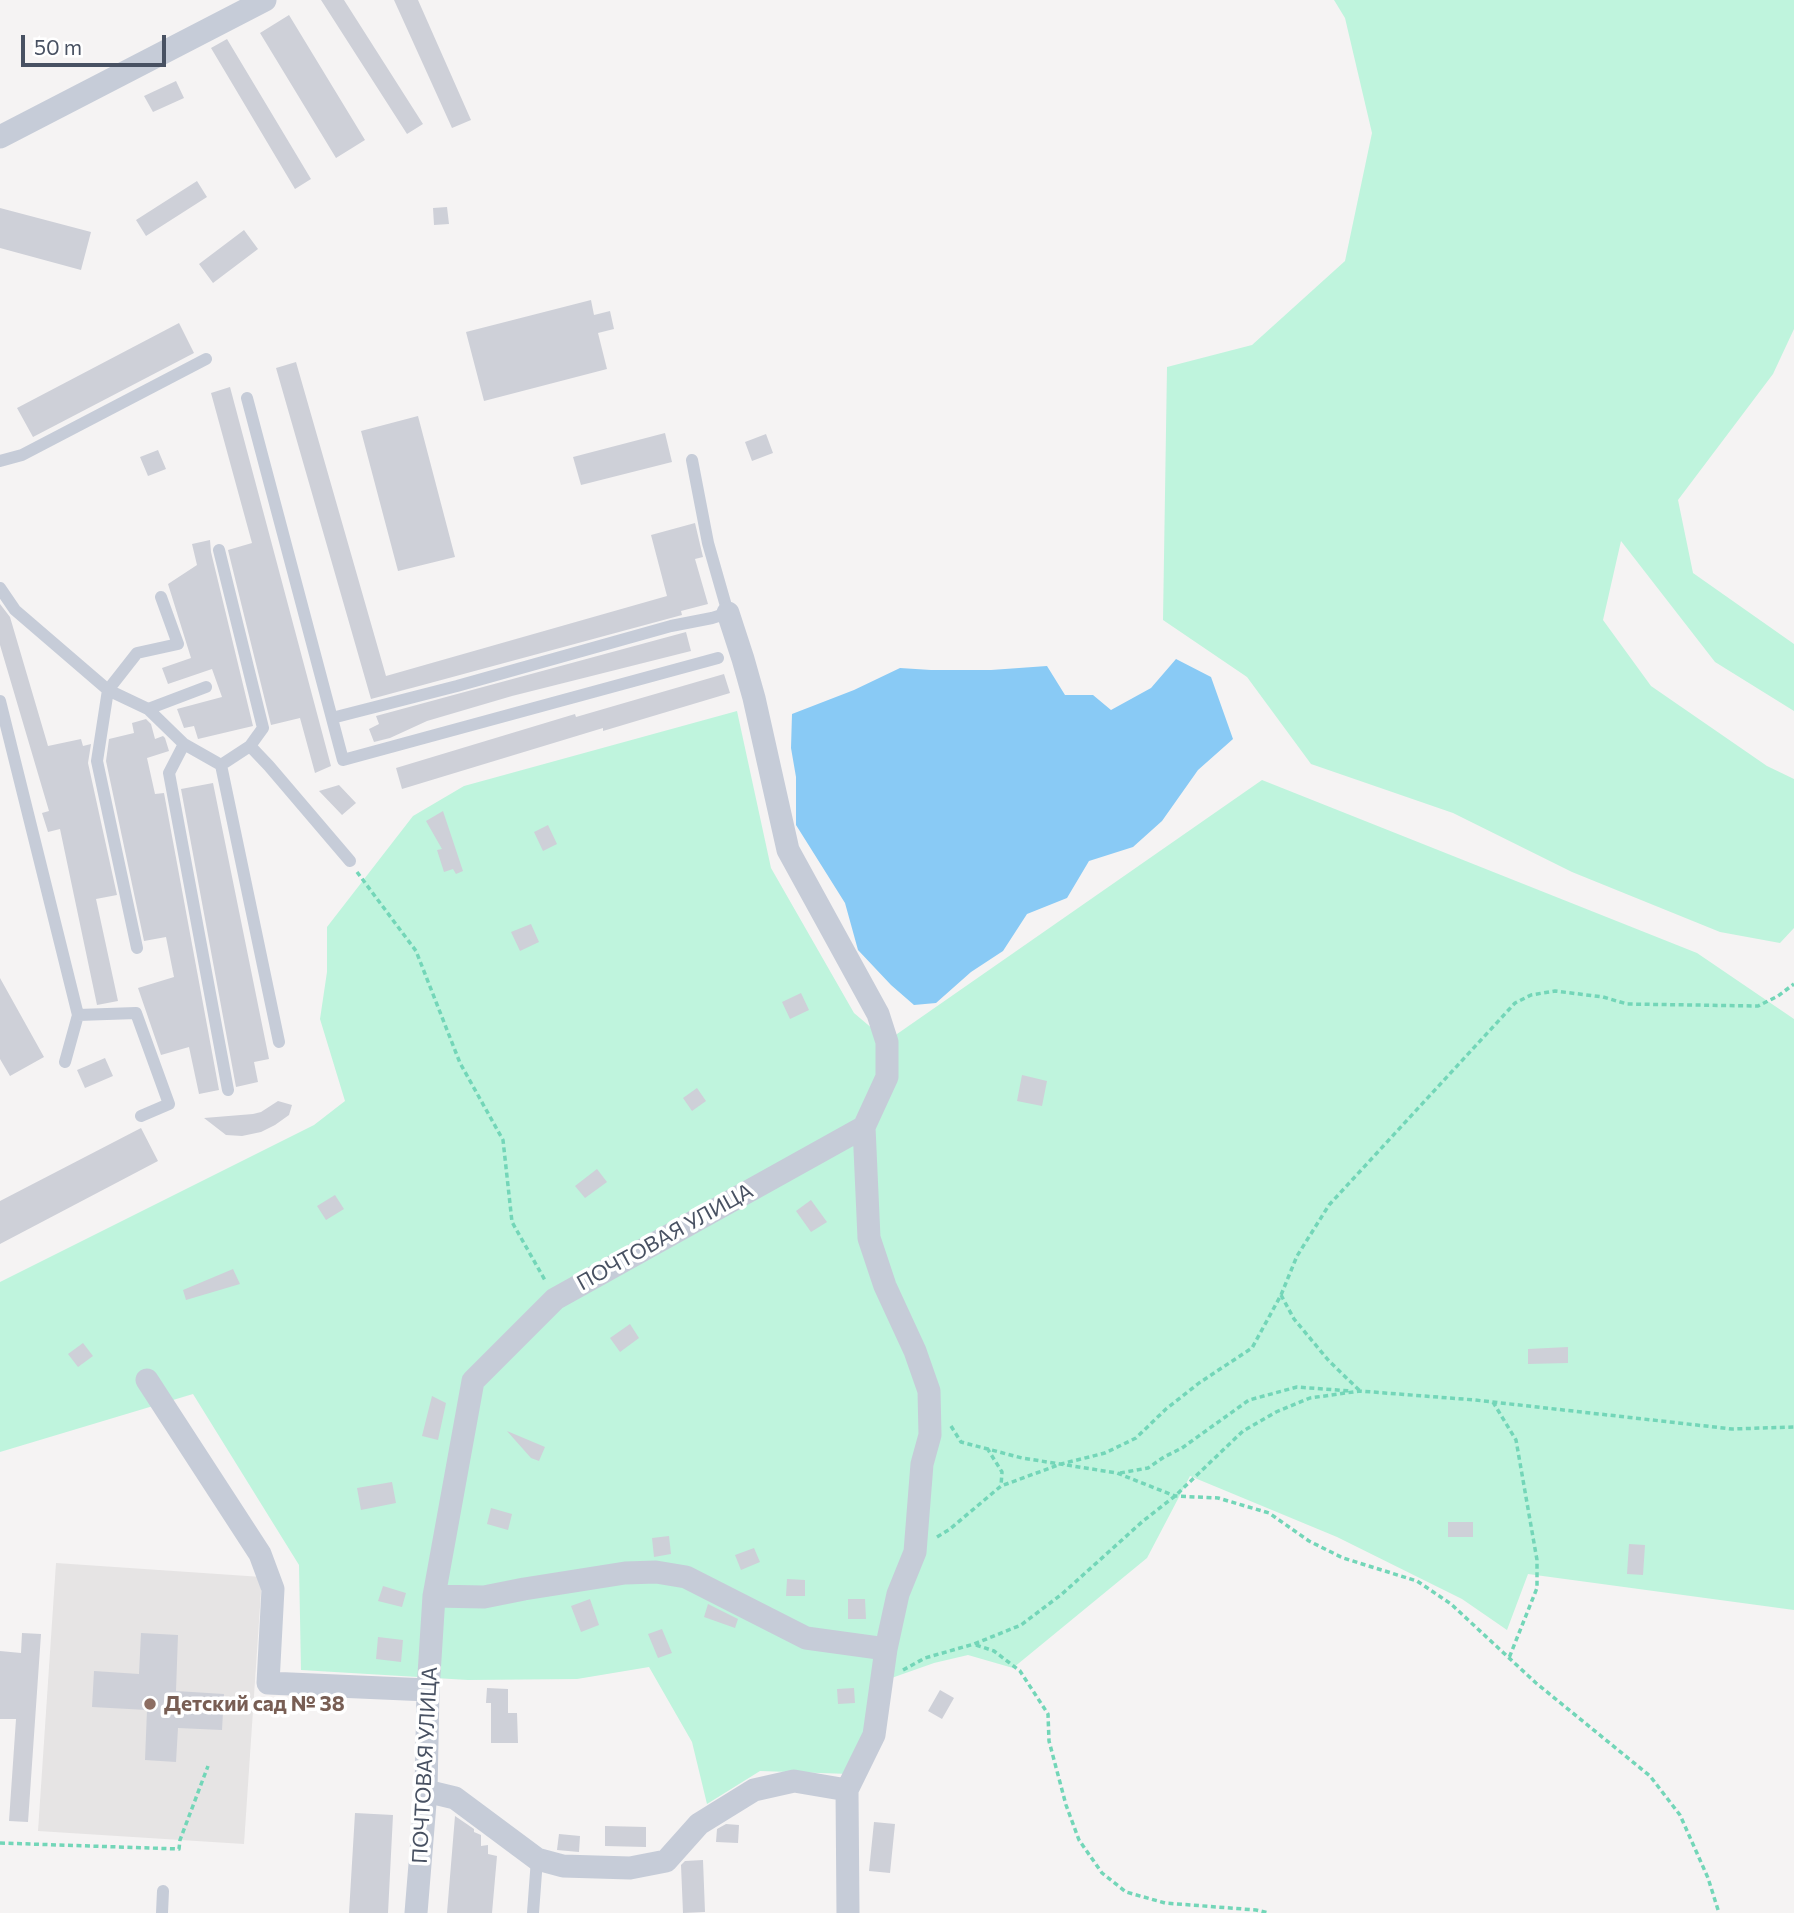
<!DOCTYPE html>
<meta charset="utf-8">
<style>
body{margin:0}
#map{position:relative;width:1794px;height:1913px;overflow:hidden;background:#f5f3f3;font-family:Commissioner,sans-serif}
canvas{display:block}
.scale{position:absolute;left:21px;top:35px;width:145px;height:32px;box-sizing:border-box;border:4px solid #485162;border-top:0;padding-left:9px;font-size:21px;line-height:24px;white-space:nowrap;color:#485162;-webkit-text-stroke:5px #fff;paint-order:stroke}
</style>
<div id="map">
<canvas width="1794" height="1913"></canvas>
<div class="scale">50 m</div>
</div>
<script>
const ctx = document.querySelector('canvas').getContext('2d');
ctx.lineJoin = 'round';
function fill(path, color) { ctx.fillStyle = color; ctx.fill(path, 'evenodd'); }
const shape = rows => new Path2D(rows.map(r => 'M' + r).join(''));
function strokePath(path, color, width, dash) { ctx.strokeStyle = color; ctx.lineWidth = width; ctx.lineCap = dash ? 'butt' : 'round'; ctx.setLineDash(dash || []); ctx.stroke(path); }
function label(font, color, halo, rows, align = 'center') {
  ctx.font = font + ' Commissioner,sans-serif'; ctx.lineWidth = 7; ctx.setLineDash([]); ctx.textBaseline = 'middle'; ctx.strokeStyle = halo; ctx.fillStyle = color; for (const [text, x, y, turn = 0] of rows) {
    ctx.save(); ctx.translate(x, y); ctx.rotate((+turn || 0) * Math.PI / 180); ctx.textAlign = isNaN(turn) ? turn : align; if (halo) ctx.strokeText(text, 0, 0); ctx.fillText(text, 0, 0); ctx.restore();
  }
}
const education = shape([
 [56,1563,262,1577,244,1844,38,1831]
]);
const green = shape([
 [1334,0,1794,0,1794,329,1773,374,1678,500,1693,573,1794,644,1794,711,1715,662,1621,541,1603,620,1651,686,1767,766,1794,779,1794,928,1780,943,1720,932,1572,872,1453,813,1311,764,1247,677,1163,620,1167,367,1252,345,1345,261,1372,133,1345,18],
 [737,711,771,868,854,1013,887,1041,1262,780,1697,953,1794,1019,1794,1610,1528,1574,1507,1630,1462,1599,1337,1537,1190,1476,1147,1558,1013,1668,968,1655,934,1663,883,1681,850,1774,760,1771,707,1804,692,1742,649,1667,577,1679,468,1680,301,1670,299,1565,193,1394,0,1452,0,1282,314,1125,345,1101,320,1019,327,972,327,927,413,816,464,786]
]);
const water = shape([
 [1176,659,1211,677,1233,739,1198,770,1162,821,1133,847,1089,861,1067,898,1027,914,1003,951,971,972,936,1003,914,1005,891,985,858,950,845,903,796,825,796,777,791,748,792,714,854,690,900,668,931,670,991,670,1047,666,1065,695,1093,695,1111,710,1151,688]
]);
const building = shape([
 [321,0,344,0,423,124,407,134],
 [394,0,418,0,471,120,452,128],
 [289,15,365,140,336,158,260,33],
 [227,39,311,179,295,189,211,48],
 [176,81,184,98,153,112,144,96],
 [197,181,207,197,146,236,136,220],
 [447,207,449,224,434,225,433,208],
 [0,208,91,232,81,270,0,248],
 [244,230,258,249,213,283,199,264],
 [591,300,594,315,610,311,614,329,598,333,607,369,484,401,466,332],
 [179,323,194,353,33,437,17,408],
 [296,362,386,676,667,596,651,535,695,523,703,557,695,559,708,604,681,611,682,615,371,699,276,368],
 [230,387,331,766,315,773,300,718,271,725,228,550,252,543,211,393],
 [418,416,455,557,398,571,361,431],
 [665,433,672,462,581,485,573,457],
 [766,434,773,453,752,461,745,442],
 [158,450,166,469,148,476,140,457],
 [210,540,211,552,253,726,198,739,194,726,184,728,177,709,222,697,212,669,168,684,162,668,191,658,168,584,197,565,192,544],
 [0,604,10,617,48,746,81,739,83,746,91,744,88,763,117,895,96,899,118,1001,97,1005,60,829,48,832,42,813,49,811,0,645],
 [686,632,691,651,512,696,427,721,390,738,374,742,369,729,379,724,376,716],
 [724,674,730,693,603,731,603,728,402,789,396,768,575,714,576,717],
 [146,719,151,724,155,739,163,736,165,738,169,751,147,758,155,794,164,793,219,1090,199,1094,189,1047,161,1055,138,988,174,977,166,937,144,941,106,761,109,739,134,733,132,723],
 [213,783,269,1059,254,1062,258,1082,236,1087,181,789],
 [339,785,356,803,342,815,319,791],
 [443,811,463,871,456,874,453,869,444,872,437,850,442,849,426,821],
 [548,825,557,844,543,851,534,832],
 [531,924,539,942,520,951,511,932],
 [0,978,44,1057,10,1076,0,1059],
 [801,993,809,1010,790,1019,782,1002],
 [105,1058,113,1076,85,1088,77,1070],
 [1022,1075,1047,1081,1042,1106,1017,1101],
 [697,1088,706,1101,692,1111,683,1098],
 [278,1101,292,1105,289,1115,275,1125,261,1132,242,1136,226,1135,204,1118,253,1114,261,1112],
 [141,1128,158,1161,0,1244,0,1201],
 [597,1169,607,1182,585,1198,575,1186],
 [335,1195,344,1209,326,1220,317,1206],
 [811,1200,827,1222,811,1232,796,1211],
 [233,1269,240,1284,186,1300,183,1290],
 [630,1324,639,1338,620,1352,610,1338],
 [83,1343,93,1356,78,1367,68,1354],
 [1568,1347,1568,1363,1528,1364,1528,1349],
 [432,1396,446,1403,438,1440,422,1436],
 [507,1431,545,1447,539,1461,531,1458],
 [392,1482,396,1503,361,1510,357,1488],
 [491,1508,512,1514,508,1530,487,1524],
 [1448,1522,1473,1522,1473,1537,1448,1537],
 [669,1536,671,1554,654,1557,652,1538],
 [1629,1544,1645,1545,1643,1575,1627,1574],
 [754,1548,760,1562,741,1570,735,1555],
 [787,1579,805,1580,805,1596,786,1596],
 [383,1586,406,1593,402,1607,378,1601],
 [590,1599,599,1625,581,1632,571,1606],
 [848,1599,865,1599,866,1619,848,1619],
 [708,1604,738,1619,735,1628,704,1617],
 [662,1629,672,1653,658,1658,648,1634],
 [22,1633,41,1634,28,1822,9,1821,16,1719,0,1719,0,1651,21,1653],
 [141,1633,178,1635,176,1691,224,1694,222,1730,178,1728,176,1762,145,1760,147,1710,92,1707,94,1671,139,1674],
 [378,1637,403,1640,401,1662,376,1659],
 [487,1688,508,1689,508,1713,517,1713,518,1743,491,1743,491,1703,486,1703],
 [854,1688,855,1703,838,1704,837,1689],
 [940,1690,954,1698,942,1719,928,1711],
 [355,1813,393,1815,388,1913,349,1913],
 [455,1816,474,1829,474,1832,481,1835,481,1846,488,1845,488,1854,497,1856,492,1913,447,1913],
 [874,1822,895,1824,890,1873,869,1871],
 [726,1824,739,1825,738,1843,716,1842,717,1829],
 [605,1826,646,1827,646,1847,605,1846],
 [559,1834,580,1836,579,1852,557,1850],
 [703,1860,705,1912,683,1913,681,1865,685,1861]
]);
const path = shape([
 [357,872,416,951,460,1063,503,1140,512,1222,546,1282],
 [1281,1295,1294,1319,1329,1361,1360,1391],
 [1493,1402,1516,1440,1537,1560,1537,1588,1509,1658],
 [951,1426,961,1442,1022,1458,1117,1473,1175,1496,1218,1498,1269,1513,1309,1541,1343,1558,1417,1581,1451,1604,1536,1683,1650,1776,1680,1815,1708,1878,1719,1913],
 [987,1448,1002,1472,1001,1486],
 [1120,1473,1148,1468,1164,1457,1182,1448,1249,1400,1297,1387,1351,1391],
 [937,1537,950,1529,1001,1486,1061,1464,1105,1453,1136,1438,1166,1409,1199,1383,1252,1348,1281,1295,1297,1256,1329,1205,1515,1003,1531,995,1555,991,1603,997,1627,1004,1758,1006,1778,996,1794,984],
 [976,1645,994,1651,1020,1671,1048,1714,1049,1741,1066,1805,1079,1840,1102,1873,1126,1892,1165,1903,1256,1910,1269,1913],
 [903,1670,925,1658,974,1644,1021,1625,1062,1594,1143,1521,1175,1496,1243,1431,1276,1412,1310,1398,1360,1391,1475,1400,1732,1429,1794,1427],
 [0,1843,179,1849,180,1840,208,1766]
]);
const lane = shape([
 [247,398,343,760,718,658],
 [0,461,22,455,206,359],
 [219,550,263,728,250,746],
 [0,588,15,610,108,690,148,709,184,744,221,765,250,746,269,766,350,861],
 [0,701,78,1015,136,1013,169,1104,141,1116],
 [148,709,206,687],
 [332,718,457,686,671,626,712,618,728,613,708,543,692,460],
 [184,744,169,773,228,1090],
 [221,765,279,1042],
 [137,948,97,761,108,690,137,653,178,644,161,597],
 [65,1062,78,1015],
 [162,1913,163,1891],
 [533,1913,537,1859]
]);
const street = shape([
 [0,137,265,0],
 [147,1380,260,1554,273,1589,268,1683,428,1690],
 [434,1596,484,1597,524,1589,625,1573,656,1572,686,1577,806,1638,886,1649],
 [426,1791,455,1798,537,1859,563,1866,630,1868,666,1861,699,1824,754,1790,794,1781,847,1790],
 [416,1913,426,1791,428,1690,434,1596,473,1381,555,1299,864,1127,887,1077,887,1042,878,1014,788,850,754,698,743,659,728,613],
 [848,1913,847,1790,874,1735,886,1649,898,1594,915,1552,922,1464,930,1435,929,1391,915,1351,885,1286,869,1238,864,1127]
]);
const markers = [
 [150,1704,7,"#8d6e63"]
];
const streetNames = [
 ["ПОЧТОВАЯ УЛИЦА",665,1237,-29],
 ["ПОЧТОВАЯ УЛИЦА",425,1765,-87]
];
const educationNames = [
 ["Детский сад № 38",164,1704]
];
fill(education, '#e6e4e4');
fill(green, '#bff4dd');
fill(water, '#89caf5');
fill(building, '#ced0d8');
strokePath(path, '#73d6b8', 3.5, [5, 3.5]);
strokePath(lane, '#c6ccd8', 12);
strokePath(street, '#c6ccd8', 23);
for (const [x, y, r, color] of markers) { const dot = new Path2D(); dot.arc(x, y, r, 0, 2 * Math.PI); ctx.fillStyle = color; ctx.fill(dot); strokePath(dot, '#fff', 2.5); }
label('21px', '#485162', '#fff', streetNames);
label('bold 21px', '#785e54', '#fff', educationNames, 'left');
</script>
